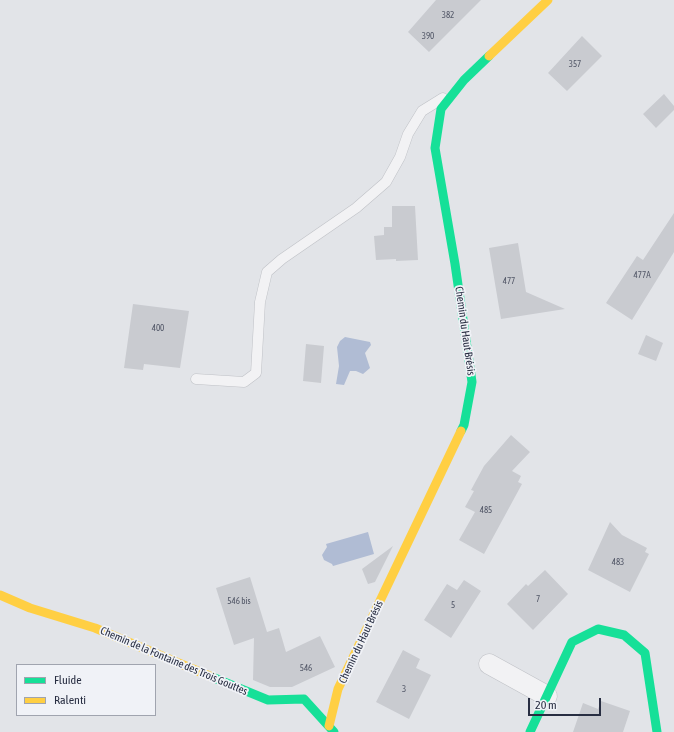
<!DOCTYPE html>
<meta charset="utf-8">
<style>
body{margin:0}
#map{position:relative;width:674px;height:732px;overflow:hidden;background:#e2e4e8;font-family:"Asap Condensed",sans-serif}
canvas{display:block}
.legend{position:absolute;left:16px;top:664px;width:140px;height:52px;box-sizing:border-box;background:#f0f2f7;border:1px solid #a0a4af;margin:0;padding:5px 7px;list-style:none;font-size:12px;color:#282e42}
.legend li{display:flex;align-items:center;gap:8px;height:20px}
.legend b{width:20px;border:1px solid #a0a4af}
.scale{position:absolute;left:528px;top:698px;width:73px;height:18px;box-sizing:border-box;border:2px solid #282e42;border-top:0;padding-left:5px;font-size:12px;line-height:14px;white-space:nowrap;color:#282e42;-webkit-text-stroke:3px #f0f2f7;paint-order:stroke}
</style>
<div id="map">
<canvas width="674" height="732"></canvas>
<ul class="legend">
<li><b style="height:5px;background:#16e098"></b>Fluide</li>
<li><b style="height:5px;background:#ffcf43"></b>Ralenti</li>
</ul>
<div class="scale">20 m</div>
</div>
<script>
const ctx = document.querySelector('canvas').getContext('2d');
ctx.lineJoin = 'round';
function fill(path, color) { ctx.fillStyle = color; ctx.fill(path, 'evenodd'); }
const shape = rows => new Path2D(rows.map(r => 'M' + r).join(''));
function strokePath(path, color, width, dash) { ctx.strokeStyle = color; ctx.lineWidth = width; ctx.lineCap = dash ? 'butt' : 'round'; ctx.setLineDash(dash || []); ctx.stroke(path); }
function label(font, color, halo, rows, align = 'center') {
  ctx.font = font + ' "Asap Condensed",sans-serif'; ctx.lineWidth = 3.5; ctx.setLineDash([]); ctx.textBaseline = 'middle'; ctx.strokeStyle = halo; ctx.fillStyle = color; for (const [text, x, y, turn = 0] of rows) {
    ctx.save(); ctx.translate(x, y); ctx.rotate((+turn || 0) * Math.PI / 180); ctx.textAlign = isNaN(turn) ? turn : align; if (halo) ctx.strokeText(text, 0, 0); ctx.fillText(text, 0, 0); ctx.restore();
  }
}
const water = shape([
 [345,337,370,342,371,345,365,353,370,368,363,374,356,371,350,371,344,385,336,384,339,366,337,347,340,341],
 [368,532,374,554,333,566,332,564,324,560,322,555,327,547,326,544]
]);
const building = shape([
 [436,0,481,0,429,52,408,32],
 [582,36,602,56,567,91,548,73],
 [664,94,674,106,674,110,656,128,643,114],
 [392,206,415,206,418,260,396,261,396,259,376,260,374,236,384,235,384,227,392,227],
 [674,213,674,252,632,320,606,303,637,256,643,260],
 [518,243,526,292,565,309,501,319,489,248],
 [133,304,189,311,180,368,144,364,143,370,124,368],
 [646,335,663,343,656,361,638,354],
 [306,344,324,346,321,383,303,381],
 [511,435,530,452,512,471,521,476,518,482,522,484,484,554,459,540,475,512,465,507,474,491,471,490,484,466],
 [610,522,622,535,647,548,645,552,649,554,630,592,588,570],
 [393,546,375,582,368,584,362,569],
 [545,570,568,594,533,630,507,604,526,584,528,586],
 [250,577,267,632,279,628,286,652,320,636,335,667,292,687,270,687,253,680,254,638,234,645,216,588],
 [464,580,481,591,451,638,424,620,447,584,457,590],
 [403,650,420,659,416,668,431,675,409,719,376,702],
 [601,701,630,711,623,732,573,732,583,703,598,709]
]);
const lane = shape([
 [196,379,244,382,256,373,260,302,267,272,282,259,356,208,386,182,400,157,408,134,422,111,443,98]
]);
const street = shape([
 [489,664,547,696]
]);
const fast = shape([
 [461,431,464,425,472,382,455,264,435,148,441,109,464,80,489,56],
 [212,677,268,700,304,699,334,732],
 [530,732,572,642,598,629,624,635,645,653,657,732]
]);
const slow = shape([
 [489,56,548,0],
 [0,595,30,608,95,628,212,677],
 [329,726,338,689,461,431]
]);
const numberNames = [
 ["382",448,15],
 ["390",428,36],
 ["357",575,64],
 ["477A",642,275],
 ["477",509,281],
 ["400",158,328],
 ["485",486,510],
 ["483",618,562],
 ["7",538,599],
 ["546 bis",239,601],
 ["5",453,605],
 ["546",306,668],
 ["3",404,689]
];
const streetNames = [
 ["Chemin du Haut Brésis",465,331,82],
 ["Chemin du Haut Brésis",361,642,-65],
 ["Chemin de la Fontaine des Trois Gouttes",174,661,23]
];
fill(water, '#b0bcd4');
fill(building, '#c9cbd0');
strokePath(lane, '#bfc1c6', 11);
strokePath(street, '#bfc1c6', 21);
strokePath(lane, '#f2f2f4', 10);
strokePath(street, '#f2f2f4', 20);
strokePath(fast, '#16e098', 9);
strokePath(slow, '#ffcf43', 9);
label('9px', '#525767', null, numberNames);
label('11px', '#282e42', '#f0f2f7', streetNames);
</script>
